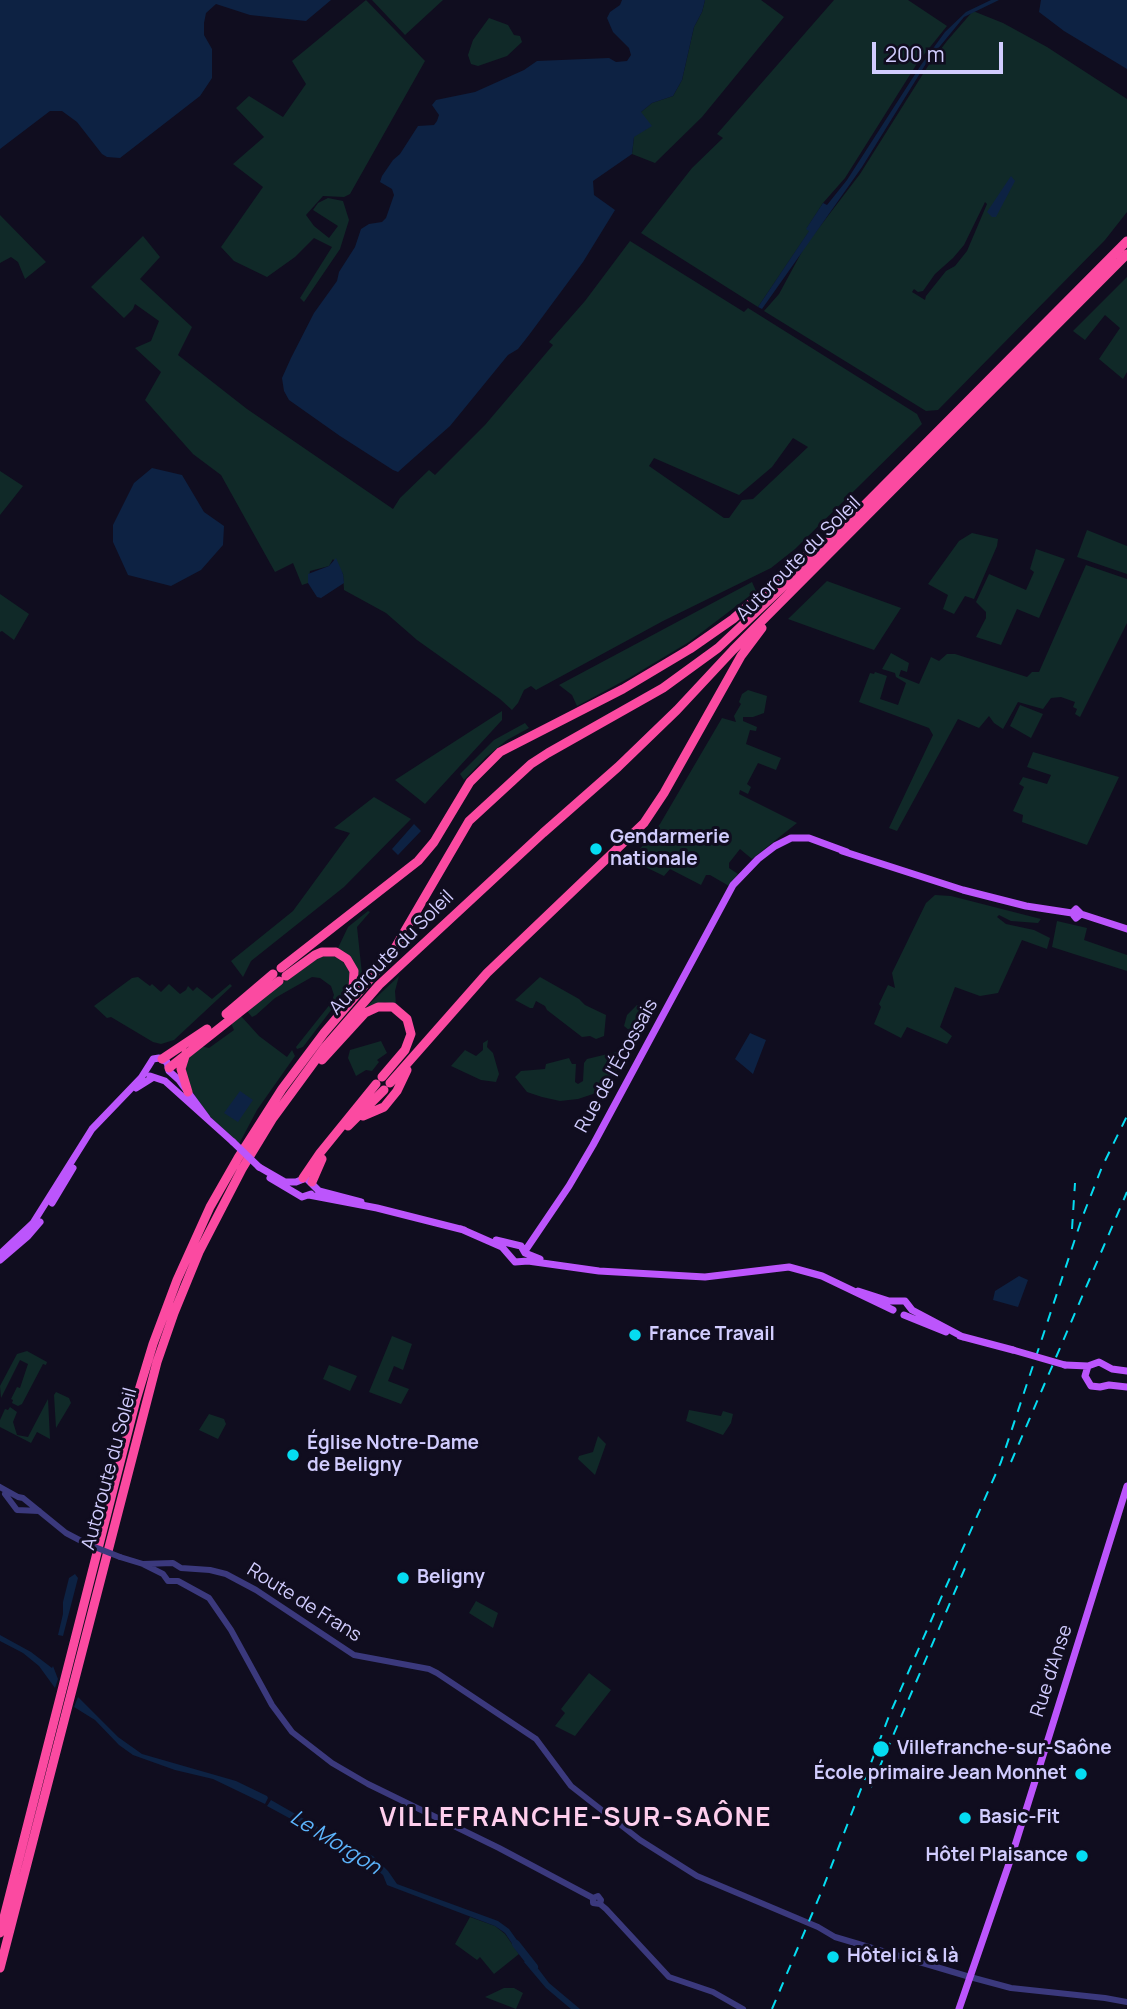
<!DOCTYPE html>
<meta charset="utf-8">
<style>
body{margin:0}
#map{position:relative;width:1127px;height:2009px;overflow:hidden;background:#100d1f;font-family:Manrope,sans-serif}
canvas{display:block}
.scale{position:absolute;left:872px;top:42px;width:131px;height:32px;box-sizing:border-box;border:4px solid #d1ccfe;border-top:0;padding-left:9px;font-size:21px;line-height:24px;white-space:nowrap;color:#d1ccfe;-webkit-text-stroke:5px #100d1f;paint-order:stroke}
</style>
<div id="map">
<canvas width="1127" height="2009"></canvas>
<div class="scale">200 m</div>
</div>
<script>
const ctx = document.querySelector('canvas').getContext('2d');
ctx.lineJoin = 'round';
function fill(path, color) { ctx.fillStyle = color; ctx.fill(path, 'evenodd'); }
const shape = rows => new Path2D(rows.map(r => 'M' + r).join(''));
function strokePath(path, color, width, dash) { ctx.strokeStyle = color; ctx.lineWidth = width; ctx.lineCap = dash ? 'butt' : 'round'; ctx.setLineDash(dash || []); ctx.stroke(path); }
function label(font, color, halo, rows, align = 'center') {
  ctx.font = font + ' Manrope,sans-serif'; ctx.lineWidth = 6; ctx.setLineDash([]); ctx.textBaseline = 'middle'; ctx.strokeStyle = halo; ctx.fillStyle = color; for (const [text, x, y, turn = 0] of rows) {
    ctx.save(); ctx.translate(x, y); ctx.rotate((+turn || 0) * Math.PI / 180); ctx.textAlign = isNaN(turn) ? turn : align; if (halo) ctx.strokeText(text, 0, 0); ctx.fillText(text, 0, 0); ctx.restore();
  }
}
const green = shape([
 [366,0,425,61,350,194,344,197,323,196,306,215,314,226,329,238,338,226,313,210,318,203,328,198,343,201,349,220,340,249,304,302,300,298,332,247,314,238,295,257,267,277,234,261,221,247,263,187,233,164,264,137,236,108,249,96,283,117,306,84,292,61],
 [372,0,443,0,405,35],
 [705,0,761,0,784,17,702,117,655,163,632,154,634,137,641,112,652,103,673,96,682,80,694,27,702,12],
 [834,0,908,0,947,26,918,62,845,178,823,203,807,228,810,230,758,307,641,233,692,168,723,138,717,134],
 [973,11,1003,23,1047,47,1127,99,1127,212,1105,240,938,410,926,411,764,311,779,294,805,246,860,174,928,66,947,41],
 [985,202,987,204,967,251,955,266,946,271,926,296,925,300,912,292,914,289,918,292,923,291,935,274,953,258,964,245],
 [489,18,508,25,514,35,520,36,522,42,507,56,478,66,471,64,468,55,473,40],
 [0,215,46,262,25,279,18,262,11,257,0,263],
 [143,236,160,257,140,279,192,327,178,355,247,409,393,509,400,498,429,470,435,475,485,425,553,345,549,342,585,301,630,241,744,312,748,308,917,414,922,424,795,549,771,568,663,621,536,690,531,686,524,690,518,703,512,710,500,699,417,640,386,613,344,590,343,574,333,559,329,566,310,571,308,583,302,585,293,563,275,572,221,475,193,454,145,400,161,372,135,348,151,341,159,321,135,304,133,309,124,318,91,287],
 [793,438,808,447,753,499,742,500,729,518,724,518,649,466,654,458,739,495,772,467],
 [1127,277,1127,372,1123,379,1099,359,1120,328,1105,315,1085,340,1073,331],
 [0,471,23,486,0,515],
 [1087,530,1127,546,1127,574,1077,557],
 [972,533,998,539,997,546,974,599,965,596,954,614,943,609,948,595,928,584,959,541],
 [1036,549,1065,559,1039,618,1017,609,1001,645,976,637,986,618,986,612,976,602,989,574,1026,590,1034,572,1030,569],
 [1086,565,1127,579,1127,623,1080,717,1075,714,1077,709,1073,707,1075,702,1061,697,1051,698,1043,709,1018,702,1003,729,994,723,989,716,979,728,958,719,897,831,889,828,933,735,929,728,859,702,870,673,874,674,875,672,887,676,880,699,898,705,906,683,896,677,895,673,882,669,891,653,909,663,907,672,901,670,899,676,919,684,931,657,939,661,947,654,955,654,1027,677,1032,672,1039,672],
 [827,581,901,608,874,650,788,619],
 [752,582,756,591,689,642,629,678,577,706,572,695,559,685],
 [0,594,29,614,14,640,2,631,0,632],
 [748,690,767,696,764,713,753,717,743,717,743,721,757,727,756,731,750,730,746,744,781,758,776,770,758,763,747,784,751,787,748,794,740,790,739,794,797,823,752,859,740,849,729,863,729,868,738,874,729,886,710,875,706,875,701,885,670,869,664,876,631,860,660,824,722,718,736,722,734,716,741,704,739,702,742,694],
 [1020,705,1043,714,1031,738,1010,726],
 [502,711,502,720,425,804,395,780],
 [525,723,529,728,507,740,486,757,464,780,460,774,494,740],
 [1033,752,1119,777,1087,845,1022,822,1023,815,1013,811,1024,787,1019,784,1023,777,1047,784,1051,775,1027,767],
 [374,797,411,819,344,887,251,961,243,977,231,961,293,911,350,833,334,828],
 [935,895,951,896,1041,919,1038,923,1011,921,999,915,997,917,1006,924,1034,930,1050,938,1047,949,1022,940,998,993,980,996,955,987,940,1027,952,1036,947,1044,907,1027,901,1038,874,1024,881,1007,879,1004,888,985,895,988,892,973,926,903],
 [368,911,370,912,357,927,362,974,357,982,338,948,348,927],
 [1057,921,1087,928,1084,940,1127,955,1127,971,1052,947],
 [323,956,337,957,343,962,350,972,351,984,303,1047,297,1049,296,1047,331,1003,334,995,331,986,320,978,312,977,275,998,256,1015,252,1017,246,1010,309,963],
 [399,976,395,991,396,1005,385,1002,366,1007],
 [138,977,150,986,152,984,161,992,169,984,180,994,186,990,188,986,193,991,197,987,212,999,230,984,232,986,174,1040,161,1044,153,1042,111,1017,107,1018,94,1006,132,978],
 [540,977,579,999,585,1005,606,1015,604,1036,596,1039,590,1036,582,1037,547,1010,545,1006,536,1001,533,1008,530,1008,515,1000],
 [637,1005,651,1010,636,1036,624,1026,627,1015],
 [240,1015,259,1036,287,1057,292,1050,295,1056,257,1110,239,1144,207,1114,187,1084,184,1064,189,1055,199,1046,209,1048,234,1030,230,1021],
 [488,1040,487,1047,493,1053,499,1074,496,1082,481,1080,451,1066,465,1050,476,1056,483,1050,483,1043],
 [381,1041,387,1053,377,1060,379,1062,372,1071,366,1070,356,1076,348,1058,350,1050],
 [620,1051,614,1061,621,1067,606,1084,593,1094,578,1099,560,1101,542,1097,527,1092,515,1077,521,1071,545,1069,546,1064,569,1058,572,1064,576,1064,575,1082,578,1084,583,1081,584,1063,587,1059],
 [392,1336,412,1344,403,1370,394,1366,388,1381,409,1389,401,1404,369,1392],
 [27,1351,47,1362,46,1365,43,1364,22,1404,18,1406,12,1403,13,1400,11,1399,17,1387,20,1388,28,1364,20,1360,1,1398,0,1386,17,1354],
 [329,1365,357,1376,350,1391,323,1379],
 [56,1392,69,1398,71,1403,56,1428,54,1395],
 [48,1399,50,1439,37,1432,31,1443,0,1427,0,1420,5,1409,8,1410,10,1407,17,1412,13,1422,17,1435,28,1437],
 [689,1410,721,1416,723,1411,733,1414,731,1423,723,1435,686,1421],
 [209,1414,224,1419,226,1424,218,1439,199,1430],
 [598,1436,606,1444,595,1475,578,1459,579,1456,593,1452],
 [476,1601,498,1613,493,1628,469,1613],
 [589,1673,611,1690,575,1736,555,1726,565,1713,561,1709],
 [470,1917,495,1926,505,1934,519,1954,494,1974,480,1957,477,1960,455,1944],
 [504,1988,514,1988,523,1993,516,2009,485,1997]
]);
const water = shape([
 [0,0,331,0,306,21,250,15,216,4,206,13,204,23,204,35,212,49,212,78,200,96,120,158,107,157,102,154,77,122,62,111,50,111,0,149],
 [622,0,705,0,702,12,694,27,682,80,673,96,652,103,641,112,652,126,634,137,632,154,593,181,594,195,615,210,583,262,529,335,518,349,508,355,450,426,408,463,398,472,393,470,340,436,289,400,284,391,282,378,291,358,314,313,337,281,339,272,355,247,361,229,369,224,382,222,386,218,394,195,392,189,380,182,382,176,393,160,400,154,418,126,434,125,437,121,439,115,432,105,436,100,475,92,524,70,537,61,609,58,616,62,627,61,631,55,629,48,613,32,607,18,610,12,620,5],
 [991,0,999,0,964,17,927,62,862,167,762,309,758,307,809,231,806,229,823,203,827,205,847,180,921,65,945,32,966,12],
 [1041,0,1127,0,1127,69,1064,31,1039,12],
 [1011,176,1015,181,996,217,992,217,987,212],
 [152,468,182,475,204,512,224,526,223,545,201,570,171,586,128,575,113,542,113,525,134,483],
 [336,558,343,574,344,583,321,598,317,597,308,583,308,574,329,566],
 [414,824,421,831,398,855,392,849],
 [750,1033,766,1040,753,1074,735,1059],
 [240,1091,253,1100,238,1122,224,1113],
 [1019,1276,1028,1280,1018,1307,993,1300,995,1291],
 [75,1574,78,1578,63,1636,58,1635,63,1614,63,1602,69,1578],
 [0,1635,31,1652,52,1668,53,1666,58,1679,55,1688,39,1666,23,1653,0,1641],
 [78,1697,118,1737,142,1754,236,1781,267,1796,268,1798,265,1804,213,1779,175,1770,133,1755,119,1745,95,1720,74,1707],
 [271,1800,325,1831,320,1839,313,1831,267,1806],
 [333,1837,373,1856,388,1871,397,1884,498,1921,509,1929,524,1950,519,1954,505,1933,495,1926,387,1885,383,1875,368,1863,329,1843],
 [530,1958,549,1983,580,2009,571,2009,546,1988,524,1962]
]);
const river = shape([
 [516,1944,534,1967]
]);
const minor = shape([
 [0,1487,18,1497,23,1498,66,1533,87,1544],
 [5,1494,17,1510,39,1511],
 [120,1557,143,1564,163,1574,168,1581,178,1581,209,1598,231,1630,272,1705,292,1732,332,1763,368,1784,499,1848,593,1898,598,1896,601,1900,600,1904],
 [143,1564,173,1563,181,1568,210,1570,226,1574,256,1590,354,1655,429,1669,437,1673,536,1739,571,1786,640,1840,697,1876,818,1927,835,1937,970,1977,1011,1988,1105,1998,1127,2002],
 [593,1898,593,1903,600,1904,606,1909,669,1977,713,1992,743,2009]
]);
const major = shape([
 [842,851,963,890,1026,906,1072,913],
 [1081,914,1076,918,1072,913,1076,909,1081,914,1127,929],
 [150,1076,165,1081,233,1142],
 [136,1088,152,1078],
 [259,1167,285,1182,296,1182,306,1178,319,1191,361,1202],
 [270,1178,302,1197,311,1194],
 [309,1195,377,1208,464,1230],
 [52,1203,73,1168],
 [461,1229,502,1247,515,1262,528,1261,599,1271,705,1277,789,1267,822,1276,893,1310],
 [496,1240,521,1246,525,1253,540,1259],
 [525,1251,569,1186,593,1145,733,885,758,859,775,846,791,838,809,838,847,852],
 [0,1254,33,1223,92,1129,141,1078,153,1059,159,1058,167,1062,169,1071,179,1080,207,1118],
 [0,1260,28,1236,40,1222],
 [858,1291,889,1301,905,1301,912,1310,963,1337],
 [904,1315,946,1332],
 [960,1336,1013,1350],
 [1065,1365,1088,1366,1099,1362,1112,1369,1127,1371],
 [1088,1366,1085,1376,1091,1386,1100,1387,1109,1385,1127,1387],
 [959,2009,1012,1855,1127,1486]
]);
const highway = shape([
 [281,968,418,861,434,842,470,782,500,752,623,689,690,649,733,619,805,556],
 [286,976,315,955,322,952,336,952,347,959,354,971,353,989,344,1001],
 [226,1014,273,974],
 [186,1053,181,1069,188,1092],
 [162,1059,207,1029],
 [322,1060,365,1013,378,1007,393,1007,407,1019,411,1034,405,1050,382,1077],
 [169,1068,279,981],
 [390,1083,487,973,644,823,664,793,741,656,762,628],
 [363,1116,384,1107,397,1091,407,1070],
 [348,1126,384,1090],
 [303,1178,320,1153,376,1084],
 [312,1182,322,1159],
 [0,1933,136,1400,153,1344,177,1280,210,1207,238,1158,282,1089,324,1033,392,953,469,821,531,764,548,753,663,688,718,648,786,584,1127,241],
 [0,1968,157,1362,174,1313,199,1252,242,1169,273,1118,325,1047,379,985,543,833,618,767,677,710,733,650,1127,254]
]);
const rail = shape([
 [1072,1229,1075,1183],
 [1011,1462,1127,1192],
 [871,1787,965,1568],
 [772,2009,823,1888,889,1716,1001,1462,1082,1218,1102,1167,1127,1116]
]);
const minorBridge = shape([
 [87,1544,120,1557]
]);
const majorBridge = shape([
 [233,1142,259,1167],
 [1013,1350,1065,1365]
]);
const markers = [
 [596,849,7,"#05dcf1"],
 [635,1335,7,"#05dcf1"],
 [293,1455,7,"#05dcf1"],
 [403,1578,7,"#05dcf1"],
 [881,1749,9,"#05dcf1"],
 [1081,1774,7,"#05dcf1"],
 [965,1818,7,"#05dcf1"],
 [1082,1856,7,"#05dcf1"],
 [833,1957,7,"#05dcf1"]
];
const streetNames = [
 ["Autoroute du Soleil",799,559,-45],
 ["Autoroute du Soleil",392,953,-45],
 ["Rue de l'Écossais",617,1066,-61],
 ["Autoroute du Soleil",110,1469,-75],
 ["Route de Frans",304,1603,32],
 ["Rue d'Anse",1052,1671,-72]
];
const poiNames = [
 ["Gendarmerie",610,838],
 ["nationale",610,860],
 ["France Travail",649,1335],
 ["Église Notre-Dame",307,1444],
 ["de Beligny",307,1466],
 ["Beligny",417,1578],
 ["Villefranche-sur-Saône",897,1749],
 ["École primaire Jean Monnet",1067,1774,"right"],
 ["Basic-Fit",979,1818],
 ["Hôtel Plaisance",1068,1856,"right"],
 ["Hôtel ici & là",847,1957]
];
const waterNames = [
 ["Le Morgon",335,1843,32]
];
const districtNames = [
 ["VILLEFRANCHE-SUR-SAÔNE",576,1819]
];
fill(green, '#102928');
fill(water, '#0d2243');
strokePath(river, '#0d2243', 8);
strokePath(minor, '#3b397d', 6);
strokePath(major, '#bc55fc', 7);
strokePath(highway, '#fb4aa1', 9);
strokePath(rail, '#05dcf1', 2, [10, 9]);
strokePath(minorBridge, '#3b397d', 6);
strokePath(majorBridge, '#bc55fc', 7);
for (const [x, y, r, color] of markers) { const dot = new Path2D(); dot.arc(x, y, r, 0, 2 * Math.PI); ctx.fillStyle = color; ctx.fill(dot); strokePath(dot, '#100d1f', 2.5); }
label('19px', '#d1ccfe', '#100d1f', streetNames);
label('bold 19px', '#d1ccfe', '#100d1f', poiNames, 'left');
label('italic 21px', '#5cb4fc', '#100d1f', waterNames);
ctx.letterSpacing = '2px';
label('bold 26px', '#feceed', '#100d1f', districtNames);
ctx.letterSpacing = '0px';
</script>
